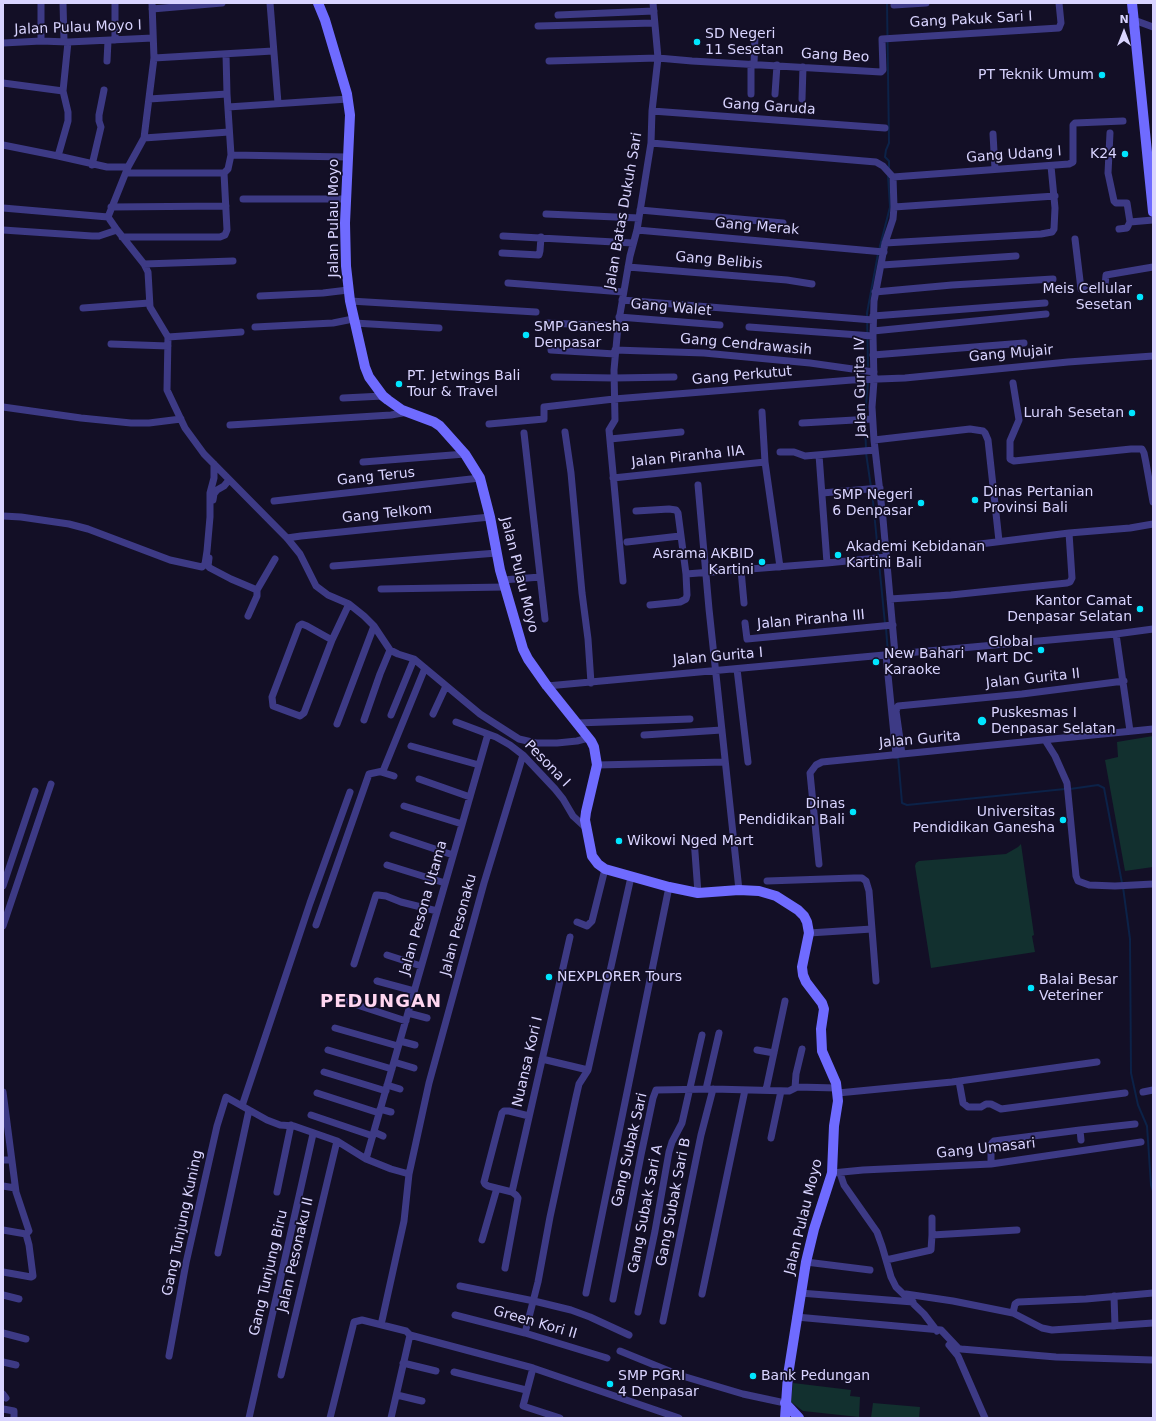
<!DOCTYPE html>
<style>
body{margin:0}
#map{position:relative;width:1156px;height:1421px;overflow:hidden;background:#130f26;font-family:"DejaVu Sans",sans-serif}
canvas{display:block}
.frame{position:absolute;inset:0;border:4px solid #d9d4ff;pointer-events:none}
.north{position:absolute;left:1104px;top:12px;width:40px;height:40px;-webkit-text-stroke:3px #130f26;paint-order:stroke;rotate:0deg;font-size:11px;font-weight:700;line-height:16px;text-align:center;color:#d9d4ff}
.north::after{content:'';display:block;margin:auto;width:14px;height:18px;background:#d9d4ff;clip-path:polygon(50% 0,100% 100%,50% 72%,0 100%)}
</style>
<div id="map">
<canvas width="1156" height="1421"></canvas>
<div class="frame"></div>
<div class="north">N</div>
</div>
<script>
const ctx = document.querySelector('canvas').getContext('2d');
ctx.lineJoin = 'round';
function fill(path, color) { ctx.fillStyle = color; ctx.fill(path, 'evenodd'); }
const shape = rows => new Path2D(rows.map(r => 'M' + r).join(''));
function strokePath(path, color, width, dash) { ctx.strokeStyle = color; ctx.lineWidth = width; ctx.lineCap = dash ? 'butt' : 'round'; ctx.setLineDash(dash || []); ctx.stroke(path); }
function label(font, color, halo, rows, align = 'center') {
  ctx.font = font + ' "DejaVu Sans",sans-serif'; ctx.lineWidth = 3.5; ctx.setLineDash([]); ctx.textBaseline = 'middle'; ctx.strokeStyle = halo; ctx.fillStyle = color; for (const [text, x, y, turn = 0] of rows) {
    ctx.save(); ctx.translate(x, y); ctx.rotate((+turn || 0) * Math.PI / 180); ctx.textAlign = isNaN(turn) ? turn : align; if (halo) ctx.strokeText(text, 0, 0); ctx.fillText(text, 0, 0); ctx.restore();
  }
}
const green = shape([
 [1153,736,1153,867,1125,871,1105,760,1118,757,1117,742],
 [1021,844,1034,935,1032,936,1035,952,931,968,915,866,916,863,919,861,1006,854,1018,847],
 [793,1383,851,1390,850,1396,860,1397,859,1417,803,1411,791,1402],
 [873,1403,920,1407,919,1418,871,1418]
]);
const stream = shape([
 [887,3,889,143,886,150,885,157,889,161,889,169],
 [879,250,890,207,888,176],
 [868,366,867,313,878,254],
 [865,417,868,382],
 [865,422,866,449],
 [866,453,871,487],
 [872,491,885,624],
 [886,628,888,654],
 [898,756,902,803,907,805,1065,789],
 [1070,789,1098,785,1104,788,1122,883],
 [1123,887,1130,939,1131,1073,1138,1105,1147,1126,1151,1185,1153,1191]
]);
const street = shape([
 [41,3,41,41],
 [63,3,64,41],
 [115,3,115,40],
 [152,3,154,58,144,138,128,167,108,217,117,230,144,264,148,272,150,307,168,337,167,390,185,428,204,454,287,538,300,554,316,586,328,595,349,604,364,616,374,626,390,650,398,654,414,659,480,714,519,739,536,743,557,743,577,741,588,738],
 [270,3,278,103],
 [894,5,926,3],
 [152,9,222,3],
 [558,15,654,11],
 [1134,20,1153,27],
 [538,26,654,23],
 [3,43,41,41,68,42,153,38],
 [154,58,273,51],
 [107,61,108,41],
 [549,61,658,58,692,61,881,72,883,70,882,39,1059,28,1061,23,1059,3],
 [754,64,755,36],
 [3,83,63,91],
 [751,94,751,64],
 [775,94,777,65],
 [149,99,227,94],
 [802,99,803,67],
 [228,107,348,99],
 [652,111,885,128],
 [1110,133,1108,173,1114,201,1116,203,1127,203,1130,222,1153,220],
 [993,134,995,169],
 [144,138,229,132],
 [651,143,876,162,883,166,893,177],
 [3,145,58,156,107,167,128,167],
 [231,155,348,157],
 [58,156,68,121,68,112,63,91,68,42],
 [92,165,101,127,99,121,99,115,104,90],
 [126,173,224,173],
 [893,177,1069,164,1073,162,1073,125,1075,123,1123,121],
 [243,199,346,199],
 [111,207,226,206],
 [894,207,1055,196],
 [3,208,108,217],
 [640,210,783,223],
 [546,214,639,218],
 [1119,229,1127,228,1130,222],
 [3,230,92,236,99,236,117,230],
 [637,230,884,252],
 [503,236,633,243],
 [122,237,220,237,225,235,227,230,224,173,228,169,231,155,227,94,226,54],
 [1075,239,1081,289,1105,286,1106,275,1153,267],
 [885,243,1041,234,1052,232,1054,229,1055,208,1051,166],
 [502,253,539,255,540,251,541,237],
 [144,264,233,261],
 [882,265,1016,256],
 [628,267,787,280,812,284],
 [508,283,623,292],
 [875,292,952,285,1053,279],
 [260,296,323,293,348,290],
 [622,300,873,320],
 [350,301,536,312],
 [83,308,149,303],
 [873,316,1045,303],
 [619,317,720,325],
 [354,323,439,328],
 [547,323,618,326],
 [255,327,333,323,353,319],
 [749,327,873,336],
 [873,331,1046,314],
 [168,337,241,332],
 [111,344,168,346],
 [551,350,615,354],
 [615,350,704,353,810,363,874,372],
 [873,355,1024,343],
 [554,377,614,378,674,377],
 [1013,383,1019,420,1010,441,1010,459,1014,461,1131,449,1142,449,1144,453,1146,463,1153,502],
 [343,398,383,396],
 [3,407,81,418,131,423,149,423,181,419],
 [762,412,765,462,780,567],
 [802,423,872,419],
 [489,424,544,419,544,407,614,399,852,380,905,378,1068,362,1153,356],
 [230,425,391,415,408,412],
 [565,432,571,473,582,593,588,639,591,683],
 [524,433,545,619],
 [610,439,681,432],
 [874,440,970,429,983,431,985,433,988,440,999,541],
 [780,452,794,452,805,456,875,450],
 [819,455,827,563],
 [363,462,465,454],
 [613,478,765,462],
 [698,485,709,609,739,890],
 [822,493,880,488],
 [213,500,214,494,217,490,224,486,229,480],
 [274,501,480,478],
 [636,511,669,509,676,510,678,513,686,574,687,595,686,599,680,602,650,605],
 [3,516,21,517,69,524,88,529,170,560,202,567,205,564,207,551,210,517,210,493,214,478,214,464],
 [287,538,301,536,490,517],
 [627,542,680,536],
 [972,545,1069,533,1130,528,1153,524],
 [209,558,208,566,210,568,231,579,257,590],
 [333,566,497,553],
 [741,570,744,603],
 [686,574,827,563,887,557],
 [503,580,540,577],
 [623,581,609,430,615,420,614,370,618,326,630,256,637,230,651,143,652,111,658,58,653,3],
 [381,589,505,587],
 [890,599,951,595,1067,583,1070,582,1072,578,1069,533],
 [248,616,257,596,257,590,275,559],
 [745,623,747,639,893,625],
 [1116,634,1130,731],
 [332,640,307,626,302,624,299,626,272,697,273,706,300,716,304,713,332,640,349,604],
 [895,654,1116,634,1153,629],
 [886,655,896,755],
 [737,669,748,762],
 [547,686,895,654,883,519,874,440,872,407,874,381,873,336,874,301,885,243,893,219,894,207,893,177],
 [433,714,446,686],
 [391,715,414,659],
 [364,720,380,674,390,650],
 [456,722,496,737,510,745,523,755,555,789,563,799,573,816,586,828],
 [577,723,690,719],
 [337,724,374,626],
 [644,735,722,730],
 [1045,740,1055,756,1067,783,1076,876,1078,881,1089,885,1115,886,1153,884],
 [411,746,479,765],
 [902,754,896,711,898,706,1022,694,1124,681],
 [597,765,725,762],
 [381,772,394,776],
 [419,779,470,797],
 [404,806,462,824],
 [393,835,453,855],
 [694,839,698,893],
 [819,864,810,773,816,765,822,762,1153,729],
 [387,865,445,883],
 [767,881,854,878,862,878,866,881,869,891,876,981],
 [3,886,35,791],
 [577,922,587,926,592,921,605,869],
 [316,925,369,774,383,771,425,668],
 [3,926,51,784],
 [809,933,872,929],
 [387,955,421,966],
 [354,964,376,895,378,895,386,896,401,902,437,911],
 [377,981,414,991],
 [345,1001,406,1021],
 [408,1013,427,1018],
 [335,1028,398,1046],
 [400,1041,415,1045],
 [328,1050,392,1069],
 [757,1050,774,1053],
 [542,1059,588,1070],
 [394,1062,414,1068],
 [324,1072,386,1091],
 [959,1081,963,1103,968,1107,981,1107,986,1104,991,1104,1001,1109,1125,1093],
 [387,1085,400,1089],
 [795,1088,796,1074,802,1049],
 [706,1089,719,1033],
 [766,1090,785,1001],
 [3,1092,16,1192,29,1231,26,1234],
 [1143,1092,1153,1090],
 [317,1093,379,1113],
 [838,1093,952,1082,1097,1062],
 [242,1106,310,903,350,792],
 [380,1109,391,1112],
 [311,1115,373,1136],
 [1080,1130,1135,1124],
 [374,1132,383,1136],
 [771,1138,781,1091],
 [366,1159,488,734],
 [3,1160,11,1160],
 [991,1164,991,1145,992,1143,994,1141,1080,1130,1081,1140],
 [832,1173,863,1170,991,1164,1141,1142],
 [840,1173,844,1185,877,1232,882,1246,891,1277,896,1287,924,1314,937,1331],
 [3,1186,15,1188],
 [277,1192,291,1125],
 [512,1192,570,937],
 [3,1230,26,1234],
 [932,1235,932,1218],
 [482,1240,497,1188],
 [218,1253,249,1110],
 [886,1260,931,1250,932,1235,1017,1230],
 [806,1262,870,1270],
 [505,1268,518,1198,516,1195,512,1192,488,1186,485,1184,484,1182,502,1113,504,1111,509,1111,529,1116],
 [3,1272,31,1277,33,1276,29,1245,26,1234],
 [460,1286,534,1301,571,1310,590,1317,629,1335],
 [586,1293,669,887],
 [800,1293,913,1302],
 [702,1294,745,1090],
 [906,1294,953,1301,1013,1313,1042,1328,1052,1330,1153,1323],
 [3,1295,19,1299],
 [1114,1296,1115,1326],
 [613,1299,641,1155,653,1098,656,1090,713,1089,789,1091,797,1087,837,1088],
 [638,1312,655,1231,669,1152,672,1142,682,1123,702,1035],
 [1013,1313,1015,1304,1018,1302,1086,1299,1153,1293],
 [455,1315,525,1333,607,1358],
 [796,1317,941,1330,958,1348,961,1349,1056,1357,1153,1360],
 [663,1321,701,1135,713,1089],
 [381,1325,404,1221,409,1174,429,1083,484,883,523,755],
 [3,1333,26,1339],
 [525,1333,538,1282,550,1217,576,1097,579,1084,588,1070,631,877],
 [410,1335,533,1368,679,1418],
 [949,1345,958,1356,985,1418],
 [620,1351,679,1375,743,1394,785,1403],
 [169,1356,186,1263,217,1126,226,1097,267,1120,280,1125,294,1126,337,1141,366,1159,391,1169,409,1174],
 [3,1362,16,1365],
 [403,1363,436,1371],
 [533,1368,523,1406,560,1418],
 [454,1372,526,1390],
 [281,1375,337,1141],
 [3,1394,6,1398],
 [397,1395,422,1401],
 [3,1409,14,1411,14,1418],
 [249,1418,313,1134],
 [330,1418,354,1322,362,1320,406,1331,410,1335],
 [391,1418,410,1335]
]);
const secondary = shape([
 [318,3,325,20,347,94,350,115,345,223,346,266,350,301,365,367,369,377,383,396,388,400,402,410,434,422,440,426,465,454,480,478,490,517,500,570,523,649,528,659,547,686,591,741,594,747,597,765,586,812,585,820,592,856,598,864,605,869,669,887,698,893,739,890,759,891,776,896,798,910,804,916,807,922,809,933,802,967,803,975,806,982,822,1003,824,1009,821,1029,822,1051,836,1083,838,1101,834,1126,832,1173,814,1229,806,1262,788,1375,785,1418],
 [1132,3,1153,212],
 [785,1403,799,1418]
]);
const markers = [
 [697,42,4,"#00e5ff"],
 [1102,75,4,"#00e5ff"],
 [1125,154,4,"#00e5ff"],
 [1140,297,4,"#00e5ff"],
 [526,335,4,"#00e5ff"],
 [399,384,4,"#00e5ff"],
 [1132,413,4,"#00e5ff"],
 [975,500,4,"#00e5ff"],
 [921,503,4,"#00e5ff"],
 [838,555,4,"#00e5ff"],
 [762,562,4,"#00e5ff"],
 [1140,609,4,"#00e5ff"],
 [1041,650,4,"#00e5ff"],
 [876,662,4,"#00e5ff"],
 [982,721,5,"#00e5ff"],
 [853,812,4,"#00e5ff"],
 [1063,820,4,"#00e5ff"],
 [619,841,4,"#00e5ff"],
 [549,977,4,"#00e5ff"],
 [1031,988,4,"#00e5ff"],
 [753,1376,4,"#00e5ff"],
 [610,1384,4,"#00e5ff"]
];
const streetNames = [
 ["Gang Pakuk Sari I",971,20,-3],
 ["Jalan Pulau Moyo I",78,28,-2],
 ["Gang Beo",835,56,3],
 ["Gang Garuda",769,107,4],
 ["Gang Udang I",1014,155,-4],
 ["Jalan Batas Dukuh Sari",624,211,-80],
 ["Jalan Pulau Moyo",334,218,-90],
 ["Gang Merak",757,227,5],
 ["Gang Belibis",719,261,5],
 ["Gang Walet",671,308,5],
 ["Gang Cendrawasih",746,345,5],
 ["Gang Mujair",1011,354,-5],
 ["Gang Perkutut",742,376,-5],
 ["Jalan Gurita IV",861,387,-91],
 ["Jalan Piranha IIA",688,457,-6],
 ["Gang Terus",376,477,-6],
 ["Gang Telkom",387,514,-6],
 ["Jalan Pulau Moyo",519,575,76],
 ["Jalan Piranha III",811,620,-5],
 ["Jalan Gurita I",718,657,-5],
 ["Jalan Gurita II",1033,679,-6],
 ["Jalan Gurita",920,740,-5],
 ["Pesona I",547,764,46],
 ["Jalan Pesona Utama",424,908,-74],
 ["Jalan Pesonaku",459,925,-75],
 ["Nuansa Kori I",528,1062,-77],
 ["Gang Umasari",986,1149,-6],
 ["Gang Subak Sari",630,1150,-77],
 ["Gang Subak Sari B",674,1202,-79],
 ["Gang Subak Sari A",646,1209,-79],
 ["Jalan Pulau Moyo",804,1217,-76],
 ["Gang Tunjung Kuning",183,1223,-78],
 ["Jalan Pesonaku II",296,1255,-77],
 ["Gang Tunjung Biru",269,1273,-77],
 ["Green Kori II",535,1323,16]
];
const poiNames = [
 ["SD Negeri",705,34],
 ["11 Sesetan",705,50],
 ["PT Teknik Umum",1094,75,"right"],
 ["K24",1117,154,"right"],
 ["Meis Cellular",1132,289,"right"],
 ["Sesetan",1132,305,"right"],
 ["SMP Ganesha",534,327],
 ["Denpasar",534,343],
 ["PT. Jetwings Bali",407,376],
 ["Tour & Travel",407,392],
 ["Lurah Sesetan",1124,413,"right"],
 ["Dinas Pertanian",983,492],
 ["Provinsi Bali",983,508],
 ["SMP Negeri",913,495,"right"],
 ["6 Denpasar",913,511,"right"],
 ["Akademi Kebidanan",846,547],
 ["Kartini Bali",846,563],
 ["Asrama AKBID",754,554,"right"],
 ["Kartini",754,570,"right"],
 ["Kantor Camat",1132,601,"right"],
 ["Denpasar Selatan",1132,617,"right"],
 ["Global",1033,642,"right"],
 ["Mart DC",1033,658,"right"],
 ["New Bahari",884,654],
 ["Karaoke",884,670],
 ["Puskesmas I",991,713],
 ["Denpasar Selatan",991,729],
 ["Dinas",845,804,"right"],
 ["Pendidikan Bali",845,820,"right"],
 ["Universitas",1055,812,"right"],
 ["Pendidikan Ganesha",1055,828,"right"],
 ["Wikowi Nged Mart",627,841],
 ["NEXPLORER Tours",557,977],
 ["Balai Besar",1039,980],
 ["Veteriner",1039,996],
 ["SMP PGRI",618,1376],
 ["4 Denpasar",618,1392],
 ["Bank Pedungan",761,1376]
];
const districtNames = [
 ["PEDUNGAN",381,1002]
];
fill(green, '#12302f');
strokePath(stream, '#0c2248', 2);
strokePath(street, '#3d3a85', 7);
strokePath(secondary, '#6f6bff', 10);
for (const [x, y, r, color] of markers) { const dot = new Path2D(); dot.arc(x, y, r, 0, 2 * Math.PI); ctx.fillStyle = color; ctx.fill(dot); strokePath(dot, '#130f26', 1.5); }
label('14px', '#d9d4ff', '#130f26', streetNames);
label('14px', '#d9d4ff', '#130f26', poiNames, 'left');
ctx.letterSpacing = '1px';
label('bold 18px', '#ffd6f0', '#130f26', districtNames);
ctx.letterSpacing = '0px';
</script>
